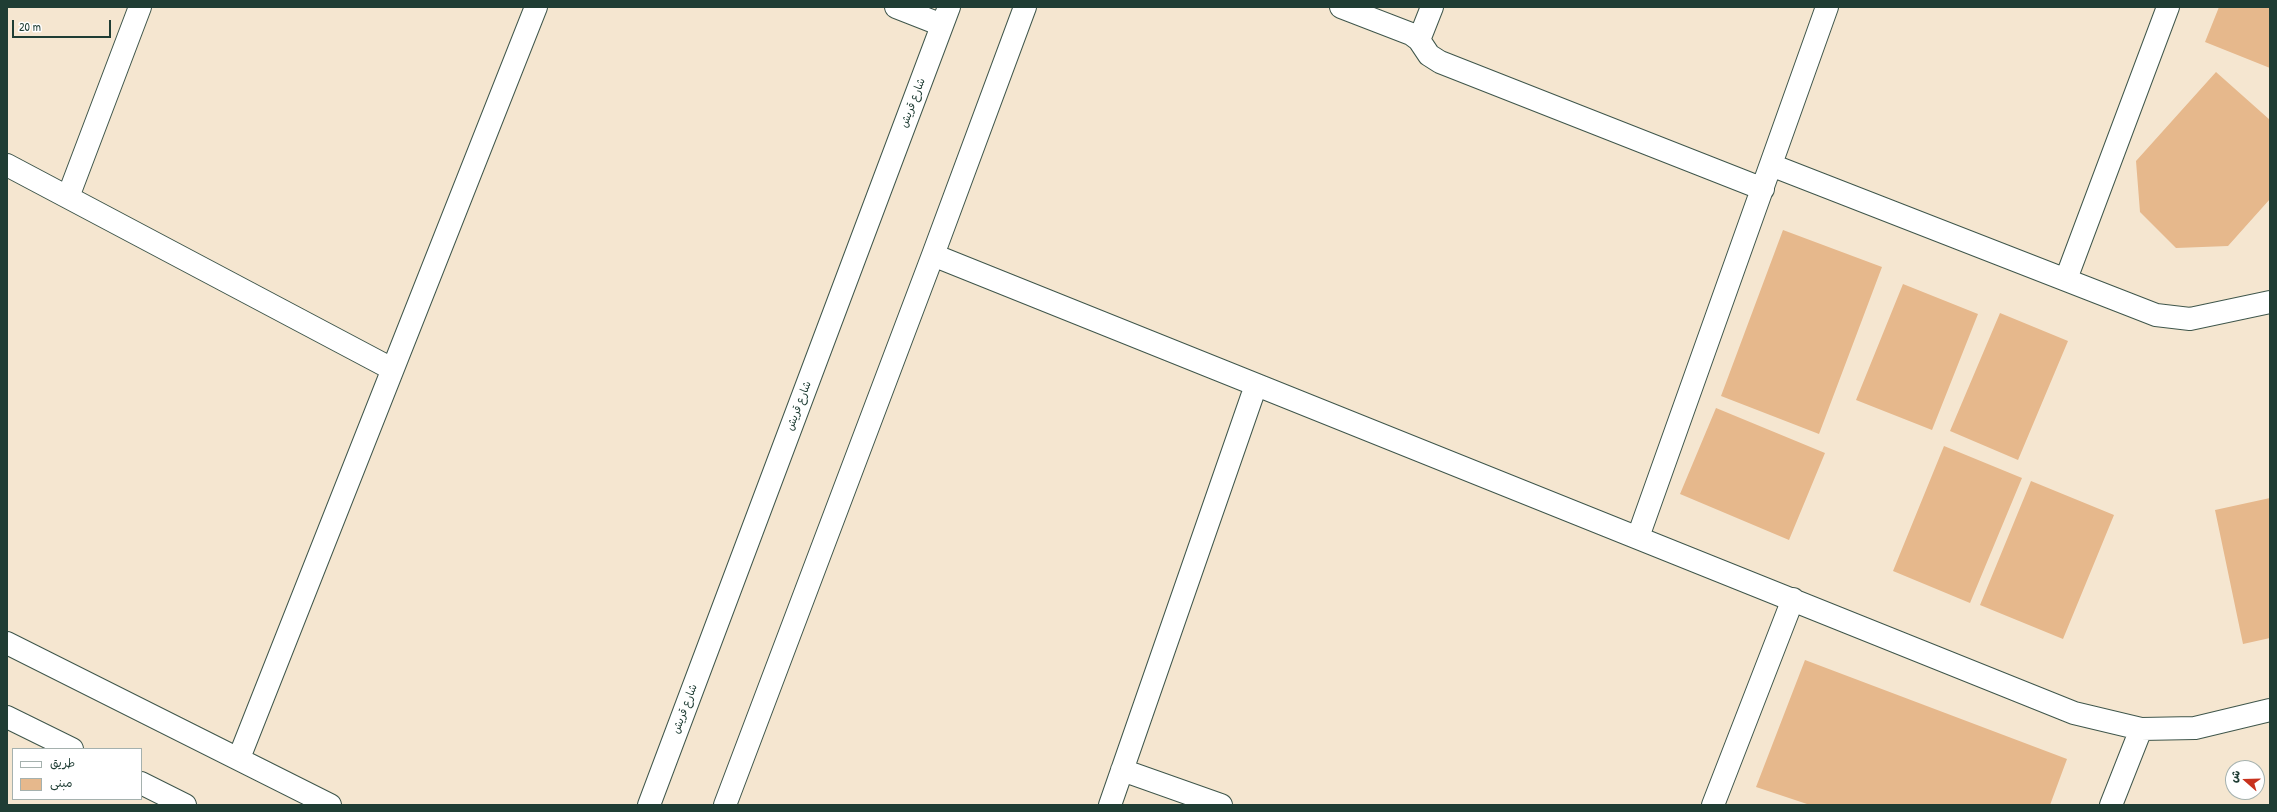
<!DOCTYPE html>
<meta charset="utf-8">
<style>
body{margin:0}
#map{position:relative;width:2277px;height:812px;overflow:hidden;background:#f5e6d0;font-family:"Patrick Hand","Playpen Sans Arabic",sans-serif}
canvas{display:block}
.frame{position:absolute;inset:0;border:8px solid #1f3d34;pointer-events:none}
.legend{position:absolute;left:12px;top:748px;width:130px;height:52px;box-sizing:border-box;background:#fff;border:1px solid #a5b1ae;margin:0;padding:5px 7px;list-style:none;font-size:12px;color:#1f3d34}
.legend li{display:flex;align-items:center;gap:8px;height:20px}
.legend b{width:20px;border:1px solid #a5b1ae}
.north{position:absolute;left:2225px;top:760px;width:40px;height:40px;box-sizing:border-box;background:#fff;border:1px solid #a5b1ae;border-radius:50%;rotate:290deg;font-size:11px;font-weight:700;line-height:16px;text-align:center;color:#1f3d34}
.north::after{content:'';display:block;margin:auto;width:14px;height:18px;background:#c8321e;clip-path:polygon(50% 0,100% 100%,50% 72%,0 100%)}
.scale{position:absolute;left:12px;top:20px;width:99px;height:18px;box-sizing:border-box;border:2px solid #1f3d34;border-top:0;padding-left:5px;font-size:12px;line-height:14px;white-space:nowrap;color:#1f3d34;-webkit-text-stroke:3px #fff;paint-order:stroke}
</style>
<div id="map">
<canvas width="2277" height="812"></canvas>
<div class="frame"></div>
<ul class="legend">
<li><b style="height:5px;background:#fff"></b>طريق</li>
<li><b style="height:11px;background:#e6b88c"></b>مبنى</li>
</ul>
<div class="north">ش</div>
<div class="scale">20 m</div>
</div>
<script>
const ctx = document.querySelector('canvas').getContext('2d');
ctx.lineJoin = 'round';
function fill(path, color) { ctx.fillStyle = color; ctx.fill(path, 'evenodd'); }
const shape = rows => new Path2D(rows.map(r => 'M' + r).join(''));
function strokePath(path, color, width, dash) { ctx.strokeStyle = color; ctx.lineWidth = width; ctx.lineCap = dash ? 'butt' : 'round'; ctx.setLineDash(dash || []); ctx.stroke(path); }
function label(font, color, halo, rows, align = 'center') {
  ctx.font = font + ' "Patrick Hand","Playpen Sans Arabic",sans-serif'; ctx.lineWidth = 3.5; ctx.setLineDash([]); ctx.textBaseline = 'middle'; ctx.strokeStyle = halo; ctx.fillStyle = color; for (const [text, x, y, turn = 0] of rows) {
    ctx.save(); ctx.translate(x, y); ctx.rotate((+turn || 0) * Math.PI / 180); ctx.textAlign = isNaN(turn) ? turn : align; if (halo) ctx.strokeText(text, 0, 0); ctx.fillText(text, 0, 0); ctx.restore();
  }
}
const building = shape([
 [2219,7,2270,7,2270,68,2205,42],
 [2216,72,2270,120,2270,199,2228,246,2176,248,2140,212,2136,161],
 [1783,230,1882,267,1819,434,1721,396],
 [1903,284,1978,314,1932,430,1856,400],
 [2000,313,2068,341,2018,460,1950,431],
 [1716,408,1825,453,1789,540,1680,494],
 [1944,446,2022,478,1970,603,1893,571],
 [2031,481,2114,515,2063,639,1980,605],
 [2270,498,2270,638,2243,644,2215,510],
 [1805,660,2067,759,2050,805,1810,805,1756,787]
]);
const minor = shape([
 [896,7,942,25],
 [1341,7,1411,34,1419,40,1429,55,1440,62,1763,189],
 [1419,40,1432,7],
 [7,165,392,369],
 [1771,165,2156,315,2190,319,2270,302],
 [68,197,140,7],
 [933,255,2074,713,2141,729,2195,728,2270,710],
 [2066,279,2168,7],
 [1638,537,1827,7],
 [7,643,330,805],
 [7,717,72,749],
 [239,758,536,7],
 [1122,770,1221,805],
 [141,783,185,805],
 [649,805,949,7],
 [725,805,933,255,1025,7],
 [1110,805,1256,385],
 [1713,805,1793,599],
 [2111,805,2141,729]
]);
const streetNames = [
 ["شارع قريش",913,103,-69],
 ["شارع قريش",799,406,-69],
 ["شارع قريش",685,709,-69]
];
fill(building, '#e6b88c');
strokePath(minor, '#3f564b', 24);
strokePath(minor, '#fff', 22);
label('11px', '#1f3d34', '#fff', streetNames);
</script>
